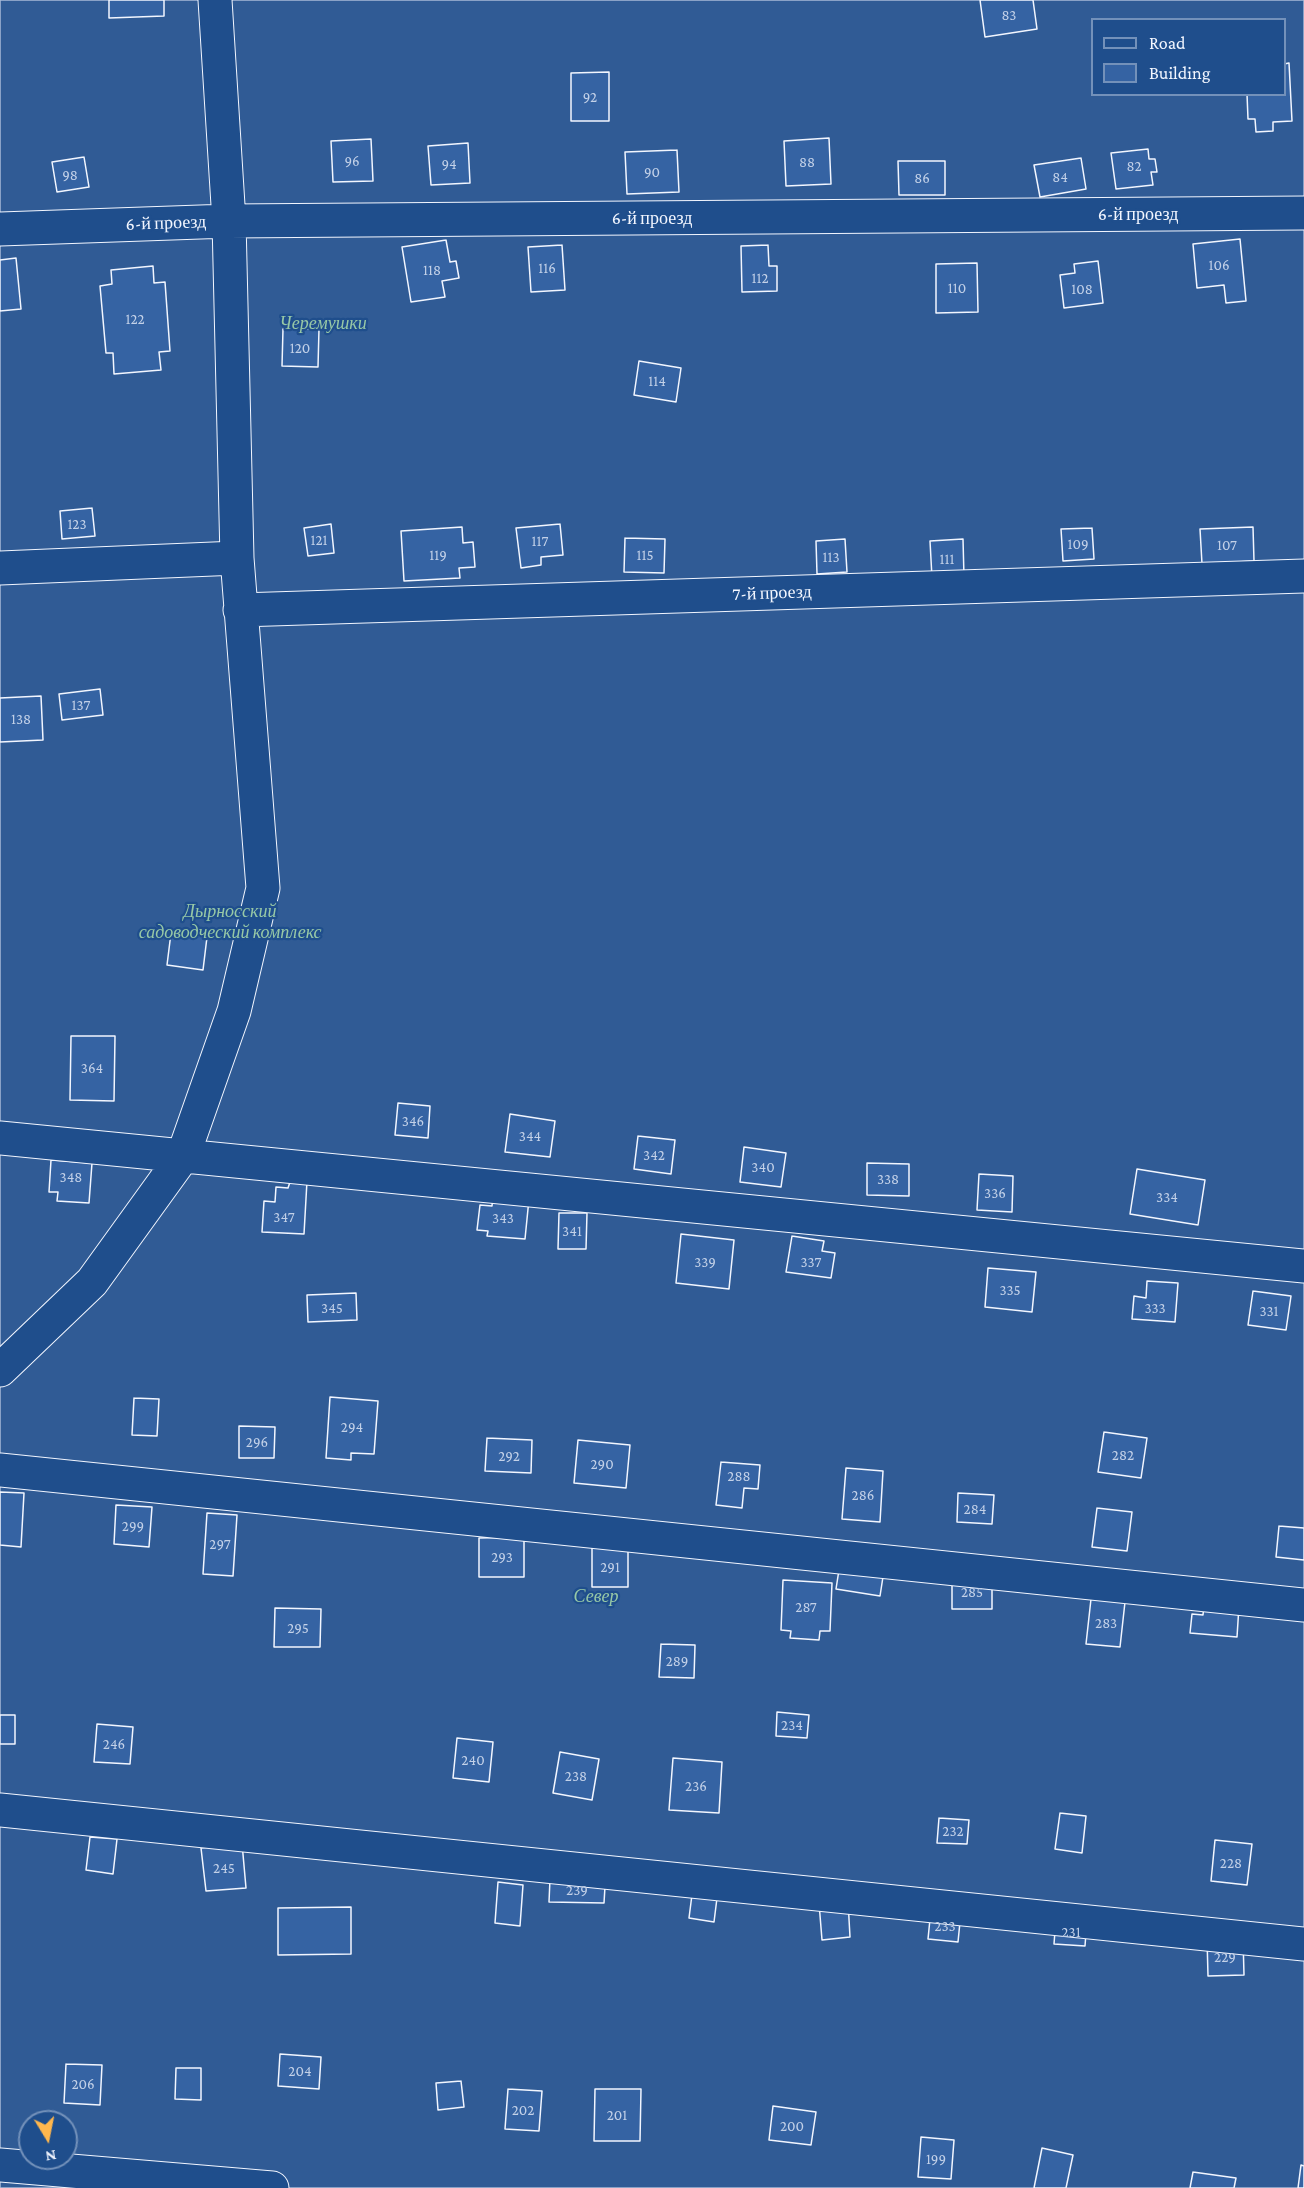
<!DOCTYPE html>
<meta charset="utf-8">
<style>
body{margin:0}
#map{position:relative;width:1304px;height:2188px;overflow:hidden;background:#1f4e8c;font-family:"Crimson Pro",serif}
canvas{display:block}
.legend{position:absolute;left:1091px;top:18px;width:195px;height:78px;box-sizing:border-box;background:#1f4e8c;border:2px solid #7391ba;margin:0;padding:8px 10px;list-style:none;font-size:18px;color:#f2f6ff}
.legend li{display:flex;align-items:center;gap:12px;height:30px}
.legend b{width:30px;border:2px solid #7391ba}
.north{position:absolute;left:18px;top:2110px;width:60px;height:60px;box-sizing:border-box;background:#1f4e8c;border:2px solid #7391ba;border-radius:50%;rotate:170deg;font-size:16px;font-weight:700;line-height:24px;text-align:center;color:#f2f6ff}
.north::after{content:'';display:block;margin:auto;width:21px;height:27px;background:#ffb74d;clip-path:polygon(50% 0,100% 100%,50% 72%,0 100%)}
</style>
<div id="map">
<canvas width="1304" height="2188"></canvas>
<ul class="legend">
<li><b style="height:8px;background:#1f4e8c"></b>Road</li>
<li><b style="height:16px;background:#3563a3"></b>Building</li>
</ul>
<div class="north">N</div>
</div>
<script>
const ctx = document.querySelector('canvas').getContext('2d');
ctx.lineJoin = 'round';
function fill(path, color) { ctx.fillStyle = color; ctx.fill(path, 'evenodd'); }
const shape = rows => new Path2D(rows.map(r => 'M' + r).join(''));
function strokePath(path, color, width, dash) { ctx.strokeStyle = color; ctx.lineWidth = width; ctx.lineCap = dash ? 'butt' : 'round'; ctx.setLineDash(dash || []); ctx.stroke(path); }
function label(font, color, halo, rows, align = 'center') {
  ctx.font = font + ' "Crimson Pro",serif'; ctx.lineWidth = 4.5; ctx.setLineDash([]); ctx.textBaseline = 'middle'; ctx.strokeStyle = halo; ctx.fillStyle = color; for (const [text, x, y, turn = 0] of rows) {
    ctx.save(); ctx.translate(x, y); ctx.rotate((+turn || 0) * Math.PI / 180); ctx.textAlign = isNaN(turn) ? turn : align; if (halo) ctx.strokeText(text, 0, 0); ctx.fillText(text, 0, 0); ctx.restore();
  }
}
const built = shape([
 [0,0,1304,0,1304,2188,0,2188,0,0],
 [1092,20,1284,20,1284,94,1092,94,1092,20],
 [30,2122,66,2122,66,2158,30,2158,30,2122]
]);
const building = shape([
 [109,0,164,0,164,16,109,18,109,0],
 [980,0,1033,0,1037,29,985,37,980,0],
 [1289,63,1292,121,1273,122,1273,131,1256,132,1255,119,1248,119,1247,94,1284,94,1284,64,1289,63],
 [609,72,609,121,571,121,571,73,609,72],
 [829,138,831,184,786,186,784,141,829,138],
 [371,139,373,181,333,182,331,141,371,139],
 [468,143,470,183,431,185,428,146,468,143],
 [1148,149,1149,159,1155,159,1157,172,1151,172,1153,185,1116,189,1111,153,1148,149],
 [677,150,679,192,627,194,625,152,677,150],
 [84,157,89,187,57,192,52,162,84,157],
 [1081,158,1086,189,1040,197,1034,165,1081,158],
 [898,161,945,161,945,195,899,195,898,161],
 [1240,239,1246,301,1226,303,1224,285,1197,288,1193,244,1240,239],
 [446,240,450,262,456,261,459,278,442,281,445,297,411,302,402,247,446,240],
 [562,245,565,290,531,292,528,247,562,245],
 [768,245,769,266,777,266,777,291,742,292,741,246,768,245],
 [16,258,21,309,0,311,0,260,16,258],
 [1098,261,1103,303,1064,308,1060,275,1075,273,1074,264,1098,261],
 [977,263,978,312,936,313,936,264,977,263],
 [153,266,154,283,165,282,170,351,159,352,161,370,114,374,113,353,106,353,100,286,112,284,111,270,153,266],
 [283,329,319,329,318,367,282,366,283,329],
 [639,361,681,368,676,402,634,395,639,361],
 [92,508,95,536,62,539,60,511,92,508],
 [331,524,334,553,308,556,304,528,331,524],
 [560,524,563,555,541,557,541,565,521,568,516,528,560,524],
 [462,527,463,543,473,542,475,567,459,568,460,578,404,581,401,531,462,527],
 [1253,527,1254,561,1202,564,1200,529,1253,527],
 [1092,528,1094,559,1063,561,1061,529,1092,528],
 [625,538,665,539,664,573,624,572,625,538],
 [845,539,847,572,817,574,816,541,845,539],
 [963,539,964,577,932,578,930,541,963,539],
 [100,689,103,715,62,720,59,694,100,689],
 [41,696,43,740,0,742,0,698,41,696],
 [171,933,207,937,203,970,167,965,171,933],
 [71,1036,115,1036,114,1101,70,1100,71,1036],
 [398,1103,430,1106,428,1138,395,1135,398,1103],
 [510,1114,555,1121,550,1157,505,1152,510,1114],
 [638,1136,675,1140,671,1174,634,1169,638,1136],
 [744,1147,786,1153,781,1187,740,1182,744,1147],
 [51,1160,92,1163,89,1203,57,1201,58,1192,49,1192,51,1160],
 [867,1163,909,1164,909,1196,867,1195,867,1163],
 [1137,1169,1205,1180,1198,1225,1130,1214,1137,1169],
 [979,1174,1013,1176,1012,1212,977,1210,979,1174],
 [291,1179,307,1181,304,1234,262,1232,264,1201,275,1202,276,1187,288,1188,291,1179],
 [493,1195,529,1199,525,1239,487,1236,488,1231,477,1230,480,1205,492,1206,493,1195],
 [559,1213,587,1213,586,1249,558,1249,559,1213],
 [681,1234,734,1240,729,1289,676,1283,681,1234],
 [792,1236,824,1241,822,1251,835,1253,831,1278,786,1272,792,1236],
 [988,1268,1036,1272,1032,1312,985,1307,988,1268],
 [1147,1281,1178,1283,1175,1322,1132,1319,1134,1296,1146,1298,1147,1281],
 [1253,1291,1291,1296,1286,1330,1248,1325,1253,1291],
 [356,1293,357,1320,308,1322,307,1295,356,1293],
 [330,1397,378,1401,374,1454,351,1453,351,1460,326,1458,330,1397],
 [134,1398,159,1399,157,1436,132,1435,134,1398],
 [239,1426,275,1427,274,1458,239,1458,239,1426],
 [1104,1432,1147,1438,1141,1478,1098,1472,1104,1432],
 [487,1438,532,1440,531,1473,485,1471,487,1438],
 [578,1440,630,1445,626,1488,574,1483,578,1440],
 [721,1462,760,1465,758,1489,744,1488,742,1508,716,1505,721,1462],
 [846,1468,883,1471,880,1522,842,1519,846,1468],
 [0,1492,24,1493,21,1547,0,1545,0,1492],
 [958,1493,994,1495,992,1524,957,1522,958,1493],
 [116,1505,152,1507,149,1547,114,1544,116,1505],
 [1097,1508,1132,1512,1127,1551,1092,1547,1097,1508],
 [207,1513,237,1515,233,1576,203,1574,207,1513],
 [1279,1526,1304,1528,1304,1560,1276,1557,1279,1526],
 [524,1537,524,1577,479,1577,479,1538,524,1537],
 [592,1547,628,1547,628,1587,592,1587,592,1547],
 [841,1557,885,1564,880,1596,836,1589,841,1557],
 [952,1574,992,1575,992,1609,952,1609,952,1574],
 [783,1580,832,1583,830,1631,820,1631,819,1640,790,1638,791,1631,781,1630,783,1580],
 [1091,1599,1125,1602,1120,1647,1086,1644,1091,1599],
 [1204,1604,1239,1606,1237,1637,1190,1633,1192,1614,1203,1615,1204,1604],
 [275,1608,321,1609,320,1647,274,1647,275,1608],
 [661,1644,695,1645,694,1678,659,1677,661,1644],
 [777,1712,809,1715,807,1738,776,1736,777,1712],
 [0,1715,15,1715,15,1744,0,1744,0,1715],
 [97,1724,133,1727,130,1764,94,1762,97,1724],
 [457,1738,493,1742,489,1782,453,1778,457,1738],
 [560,1752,599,1759,592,1800,553,1793,560,1752],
 [673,1758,722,1762,719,1813,669,1810,673,1758],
 [1060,1813,1086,1816,1082,1853,1055,1849,1060,1813],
 [939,1818,969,1820,967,1844,937,1843,939,1818],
 [90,1837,117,1839,113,1874,86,1870,90,1837],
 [1215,1840,1252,1844,1247,1885,1211,1881,1215,1840],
 [242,1843,246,1888,206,1891,201,1848,242,1843],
 [606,1870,604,1903,549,1902,550,1879,606,1870],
 [694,1879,719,1882,714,1922,689,1918,694,1879],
 [498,1882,523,1885,520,1926,495,1923,498,1882],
 [848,1901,850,1937,822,1940,819,1903,848,1901],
 [351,1907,351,1954,278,1955,278,1908,351,1907],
 [931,1909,961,1912,958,1942,928,1939,931,1909],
 [1056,1918,1087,1920,1085,1946,1054,1944,1056,1918],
 [1207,1938,1243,1938,1244,1975,1208,1976,1207,1938],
 [280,2054,321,2057,319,2089,278,2086,280,2054],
 [66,2064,102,2065,100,2105,64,2103,66,2064],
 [176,2068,201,2068,201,2100,175,2099,176,2068],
 [461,2081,464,2107,438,2110,436,2083,461,2081],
 [508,2089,542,2091,539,2131,505,2129,508,2089],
 [595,2089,641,2089,640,2141,594,2141,595,2089],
 [773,2106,816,2112,811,2145,769,2140,773,2106],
 [921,2137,954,2140,951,2179,918,2177,921,2137],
 [1042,2148,1073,2155,1066,2188,1034,2188,1042,2148],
 [1301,2165,1304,2166,1304,2188,1298,2188,1301,2165],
 [1193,2172,1236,2178,1234,2188,1190,2188,1193,2172]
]);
const minor = shape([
 [0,229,229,221,1304,213],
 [0,568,237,558],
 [240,610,1304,576],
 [0,1138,1304,1266],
 [0,1370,92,1282,183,1156,234,1011,263,888,237,558,229,221,215,0],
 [0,1470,1304,1605],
 [0,1810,1304,1944],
 [0,2165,272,2188]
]);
const numberNames = [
 ["83",1009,15],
 ["92",590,97],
 ["96",352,161],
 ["88",807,162],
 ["94",449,164],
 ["82",1134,166],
 ["90",652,172],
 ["98",70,175],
 ["84",1060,177],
 ["86",922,178],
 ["106",1219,265],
 ["116",547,268],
 ["118",432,270],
 ["112",760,278],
 ["110",957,288],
 ["108",1082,289],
 ["122",135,319],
 ["120",300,348],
 ["114",657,381],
 ["123",77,524],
 ["121",319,540],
 ["117",540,541],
 ["109",1078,544],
 ["107",1227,545],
 ["119",438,555],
 ["115",645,555],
 ["113",831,557],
 ["111",947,559],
 ["137",81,705],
 ["138",21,719],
 ["364",92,1068],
 ["346",413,1121],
 ["344",530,1136],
 ["342",654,1155],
 ["340",763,1167],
 ["348",71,1177],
 ["338",888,1179],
 ["336",995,1193],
 ["334",1167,1197],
 ["347",284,1217],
 ["343",503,1218],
 ["341",572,1231],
 ["339",705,1262],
 ["337",811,1262],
 ["335",1010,1290],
 ["345",332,1308],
 ["333",1155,1308],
 ["331",1269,1311],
 ["294",352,1427],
 ["296",257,1442],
 ["282",1123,1455],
 ["292",509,1456],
 ["290",602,1464],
 ["288",739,1476],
 ["286",863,1495],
 ["284",975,1509],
 ["299",133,1526],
 ["297",220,1544],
 ["293",502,1557],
 ["291",610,1567],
 ["285",972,1592],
 ["287",806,1607],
 ["283",1106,1623],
 ["295",298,1628],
 ["289",677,1661],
 ["234",792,1725],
 ["246",114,1744],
 ["240",473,1760],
 ["238",576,1776],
 ["236",696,1786],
 ["232",953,1831],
 ["228",1231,1863],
 ["245",224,1868],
 ["239",577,1890],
 ["233",945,1926],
 ["231",1071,1932],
 ["229",1225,1957],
 ["204",300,2071],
 ["206",83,2084],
 ["202",523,2110],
 ["201",617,2115],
 ["200",792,2126],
 ["199",936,2159]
];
const streetNames = [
 ["6-й проезд",1138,214],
 ["6-й проезд",652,218],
 ["6-й проезд",166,223,-2],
 ["7-й проезд",772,593,-2]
];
const parkNames = [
 ["Черемушки",323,323],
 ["Дырносский",230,911],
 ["садоводческий комплекс",230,932],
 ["Север",596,1596]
];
fill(built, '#305b95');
strokePath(built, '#a8bbd7', 1.5);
fill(building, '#3563a3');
strokePath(building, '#f2f6ff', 1.5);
strokePath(minor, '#f2f6ff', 35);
strokePath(minor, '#1f4e8c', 33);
label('15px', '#c3d1e8', null, numberNames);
label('18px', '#f2f6ff', '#1f4e8c', streetNames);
label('italic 18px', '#97c8a6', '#1f4e8c', parkNames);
</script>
